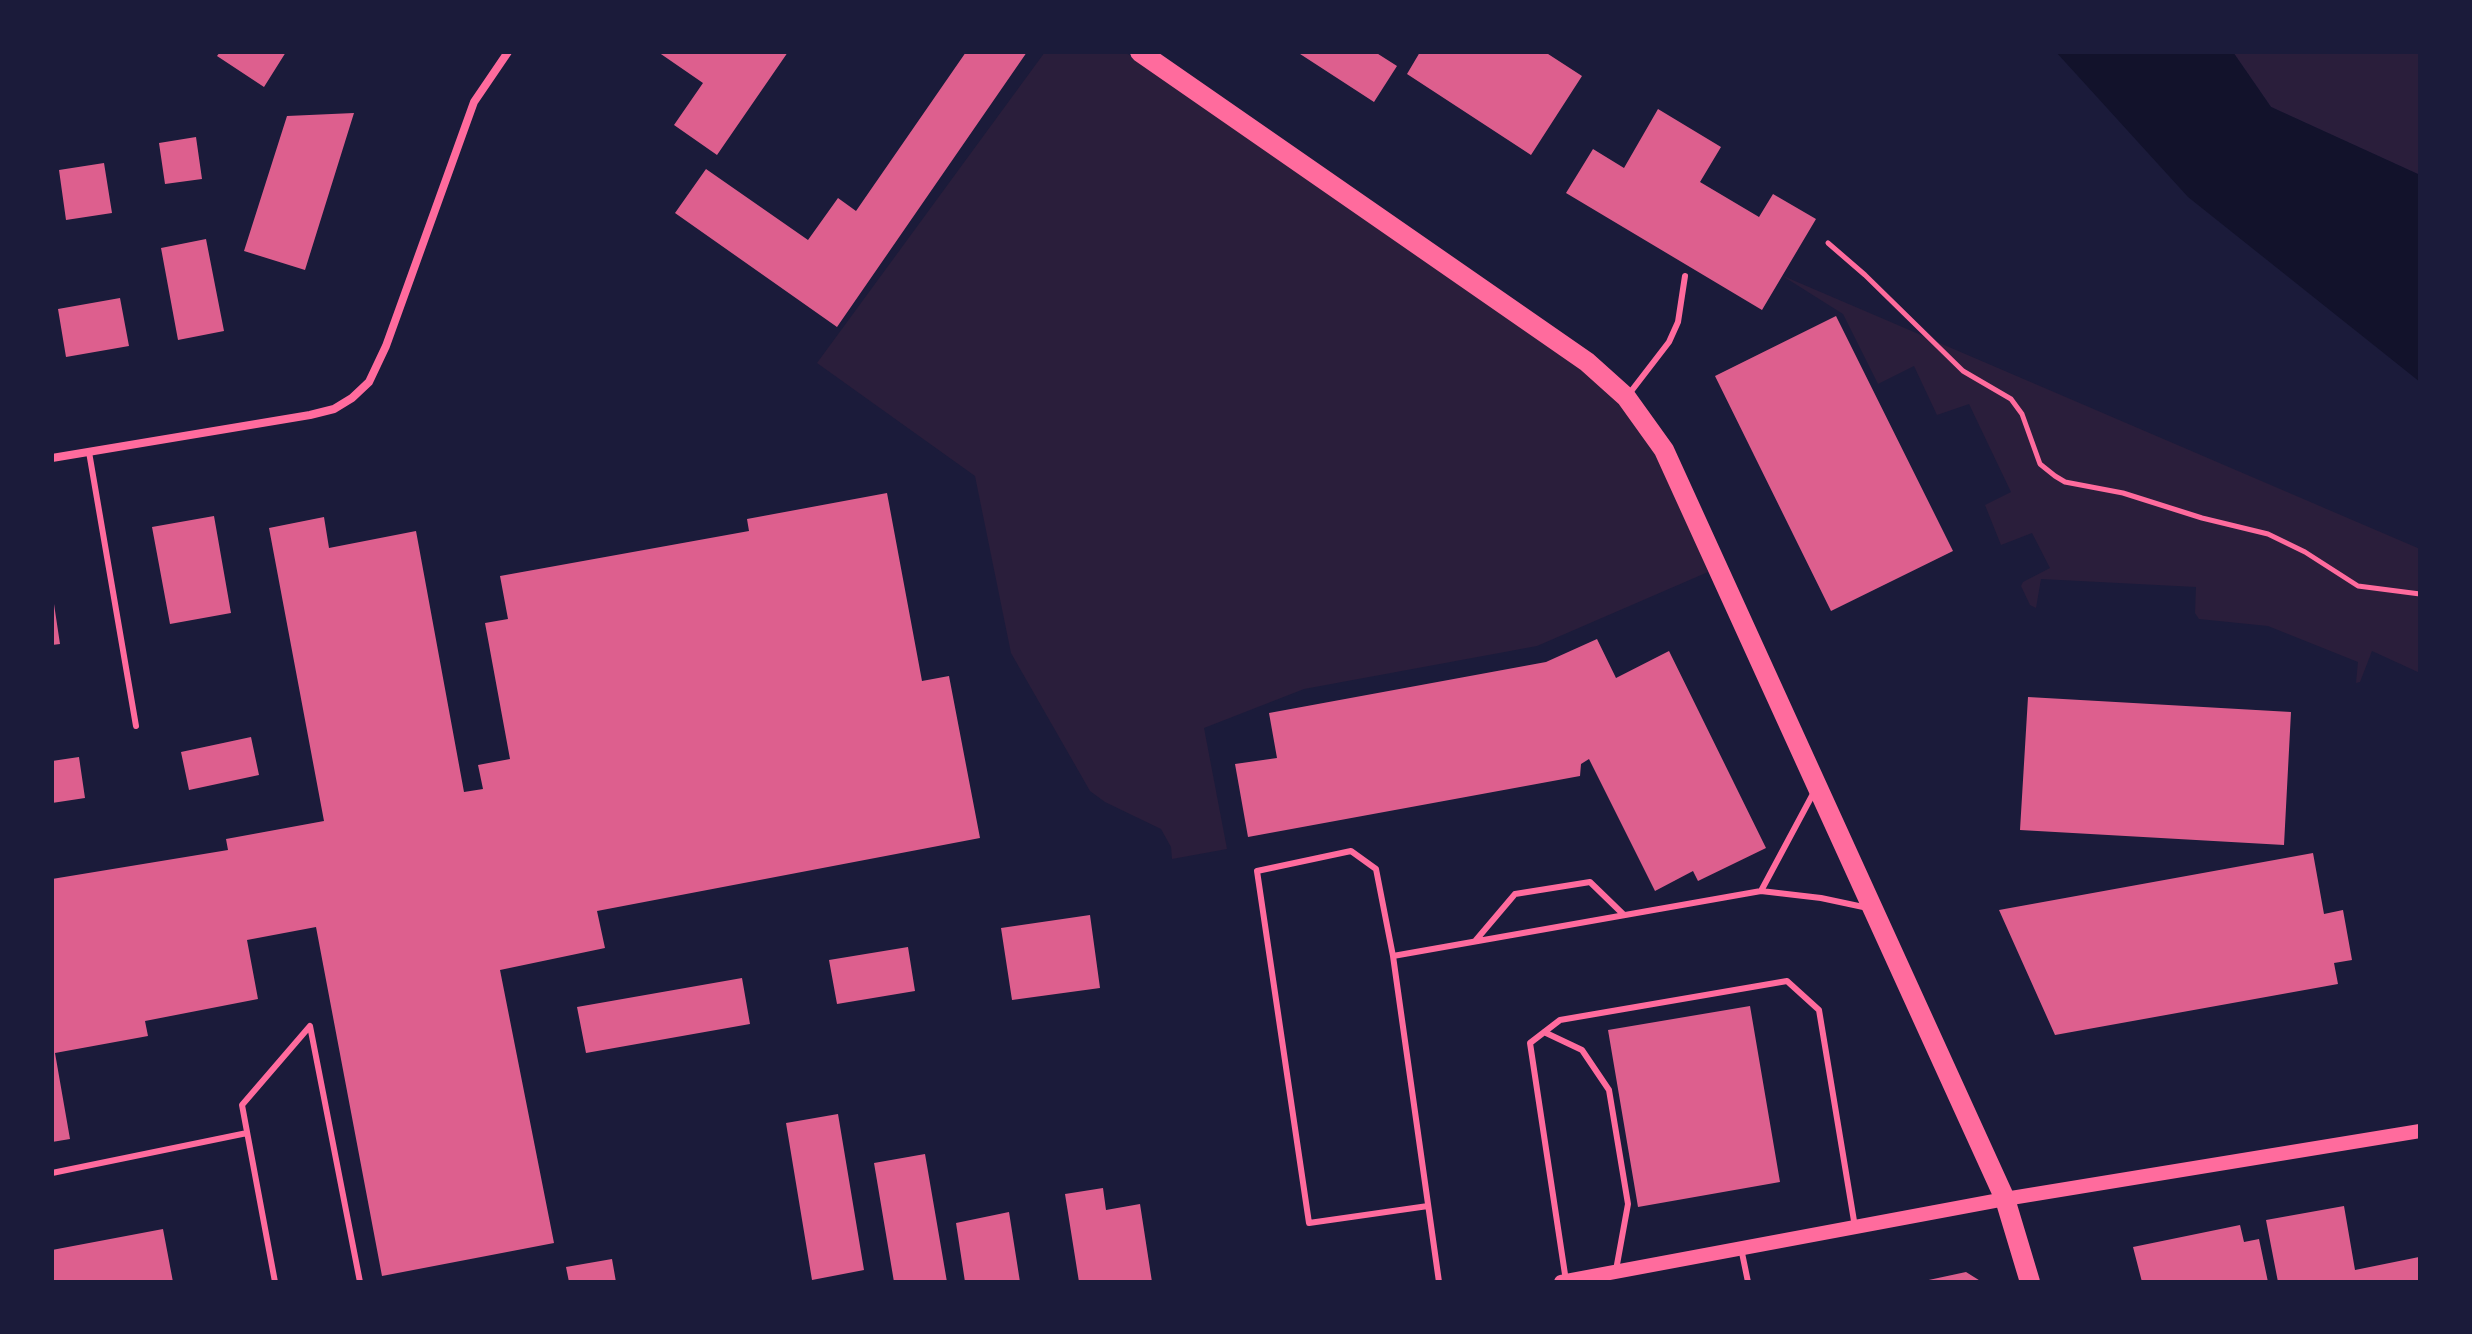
<!DOCTYPE html>
<style>
body{margin:0}
#map{position:relative;width:2472px;height:1334px;overflow:hidden;background:#1b1b3a;font-family:Georgia,serif}
canvas{display:block}
.frame{position:absolute;inset:0;border:54px solid #1b1b3a;pointer-events:none}
</style>
<div id="map">
<canvas width="2472" height="1334"></canvas>
<div class="frame"></div>
</div>
<script>
const ctx = document.querySelector('canvas').getContext('2d');
ctx.lineJoin = 'round';
function fill(path, color) { ctx.fillStyle = color; ctx.fill(path, 'evenodd'); }
const shape = rows => new Path2D(rows.map(r => 'M' + r).join(''));
function strokePath(path, color, width, dash) { ctx.strokeStyle = color; ctx.lineWidth = width; ctx.lineCap = dash ? 'butt' : 'round'; ctx.setLineDash(dash || []); ctx.stroke(path); }
const green = shape([
 [1045,52,1125,52,1587,373,1621,406,1658,455,1708,572,1537,646,1304,689,1204,728,1227,849,1172,859,1171,847,1161,829,1105,802,1090,791,1011,653,975,476,817,363],
 [2233,52,2420,52,2420,175,2271,107],
 [1781,275,2420,549,2420,673,2372,651,2360,682,2356,683,2358,662,2268,626,2199,619,2195,613,2196,587,2041,579,2036,608,2030,605,2021,586,2023,582,2050,568,2032,533,2001,545,1985,505,2011,492,1969,404,1937,415,1914,366,1878,384,1843,314]
]);
const water = shape([
 [2056,52,2233,52,2271,107,2420,175,2420,382,2188,197]
]);
const building = shape([
 [220,52,286,52,264,87,217,56],
 [658,52,788,52,717,155,674,125,703,83],
 [966,52,1027,52,837,327,675,213,706,169,808,240,838,198,856,211],
 [1297,52,1375,52,1397,66,1374,102],
 [1420,52,1545,52,1582,76,1531,155,1407,74],
 [1658,109,1721,147,1700,182,1759,217,1773,194,1816,219,1762,310,1566,193,1593,149,1624,168],
 [354,113,305,270,244,251,287,116],
 [196,137,202,179,165,184,159,143],
 [104,163,112,213,66,220,59,170],
 [206,239,224,331,178,340,161,248],
 [120,298,129,346,66,357,58,309],
 [1836,316,1953,551,1831,611,1715,376],
 [887,493,922,681,949,676,980,838,597,911,605,948,500,970,554,1243,382,1276,316,927,247,940,258,999,145,1021,148,1036,55,1053,70,1139,52,1142,52,879,228,850,226,839,324,821,269,528,324,517,329,548,416,531,464,792,483,789,478,765,510,759,485,623,508,619,500,576,749,531,747,519],
 [214,516,231,613,170,624,152,527],
 [54,604,60,644,52,645,52,605],
 [1597,639,1616,678,1669,651,1766,848,1698,881,1693,871,1655,891,1589,759,1581,764,1580,776,1248,837,1235,764,1277,758,1269,713,1546,662],
 [2028,697,2291,712,2284,845,2020,830],
 [251,737,259,775,189,790,181,752],
 [79,757,85,798,52,803,52,761],
 [2313,853,2324,914,2343,910,2352,960,2334,963,2338,984,2055,1035,1999,910],
 [1090,915,1100,988,1012,1000,1001,928],
 [908,947,915,991,837,1004,829,960],
 [742,978,750,1024,586,1053,577,1007],
 [1750,1006,1780,1182,1638,1207,1608,1030],
 [838,1114,864,1270,812,1280,786,1123],
 [925,1154,947,1282,894,1282,874,1163],
 [1103,1188,1106,1210,1140,1204,1152,1282,1079,1282,1065,1194],
 [2344,1206,2355,1270,2419,1257,2420,1282,2278,1282,2266,1220],
 [1009,1212,1020,1282,965,1282,956,1223],
 [2240,1225,2244,1242,2259,1239,2268,1282,2142,1282,2133,1247],
 [163,1229,173,1282,52,1282,52,1250],
 [612,1259,616,1282,569,1282,566,1267],
 [1966,1272,1982,1282,1924,1282,1924,1281]
]);
const path = shape([
 [1828,243,1865,275,1963,371,2011,399,2022,414,2040,464,2055,476,2065,482,2123,493,2202,518,2268,534,2305,552,2358,586,2420,594]
]);
const service = shape([
 [1629,394,1669,342,1678,322,1685,276],
 [89,452,136,726],
 [1761,891,1814,792],
 [1476,940,1515,894,1590,882,1624,915],
 [1393,956,1376,869,1351,851,1257,871,1309,1223,1428,1206],
 [1544,1032,1582,1050,1609,1090,1628,1204,1616,1270],
 [52,1173,247,1133],
 [1741,1248,1748,1282],
 [1566,1281,1530,1043,1560,1020,1787,981,1819,1010,1855,1227],
 [275,1282,242,1105,310,1026,360,1282],
 [1439,1282,1393,956,1761,891,1821,898,1868,908]
]);
const minor = shape([
 [52,458,310,415,334,409,352,398,369,382,386,346,474,102,508,52]
]);
const tertiary = shape([
 [1561,1282,2005,1199,2420,1131]
]);
const primary = shape([
 [1140,52,1587,362,1626,397,1664,450,2005,1199,2030,1282]
]);
fill(green, '#2a1e3b');
fill(water, '#12122b');
fill(building, '#dd5f8e');
strokePath(path, '#ff6b9d', 5);
strokePath(service, '#ff6b9d', 6);
strokePath(minor, '#ff6b9d', 8);
strokePath(tertiary, '#ff6b9d', 14);
strokePath(primary, '#ff6b9d', 20);
</script>
